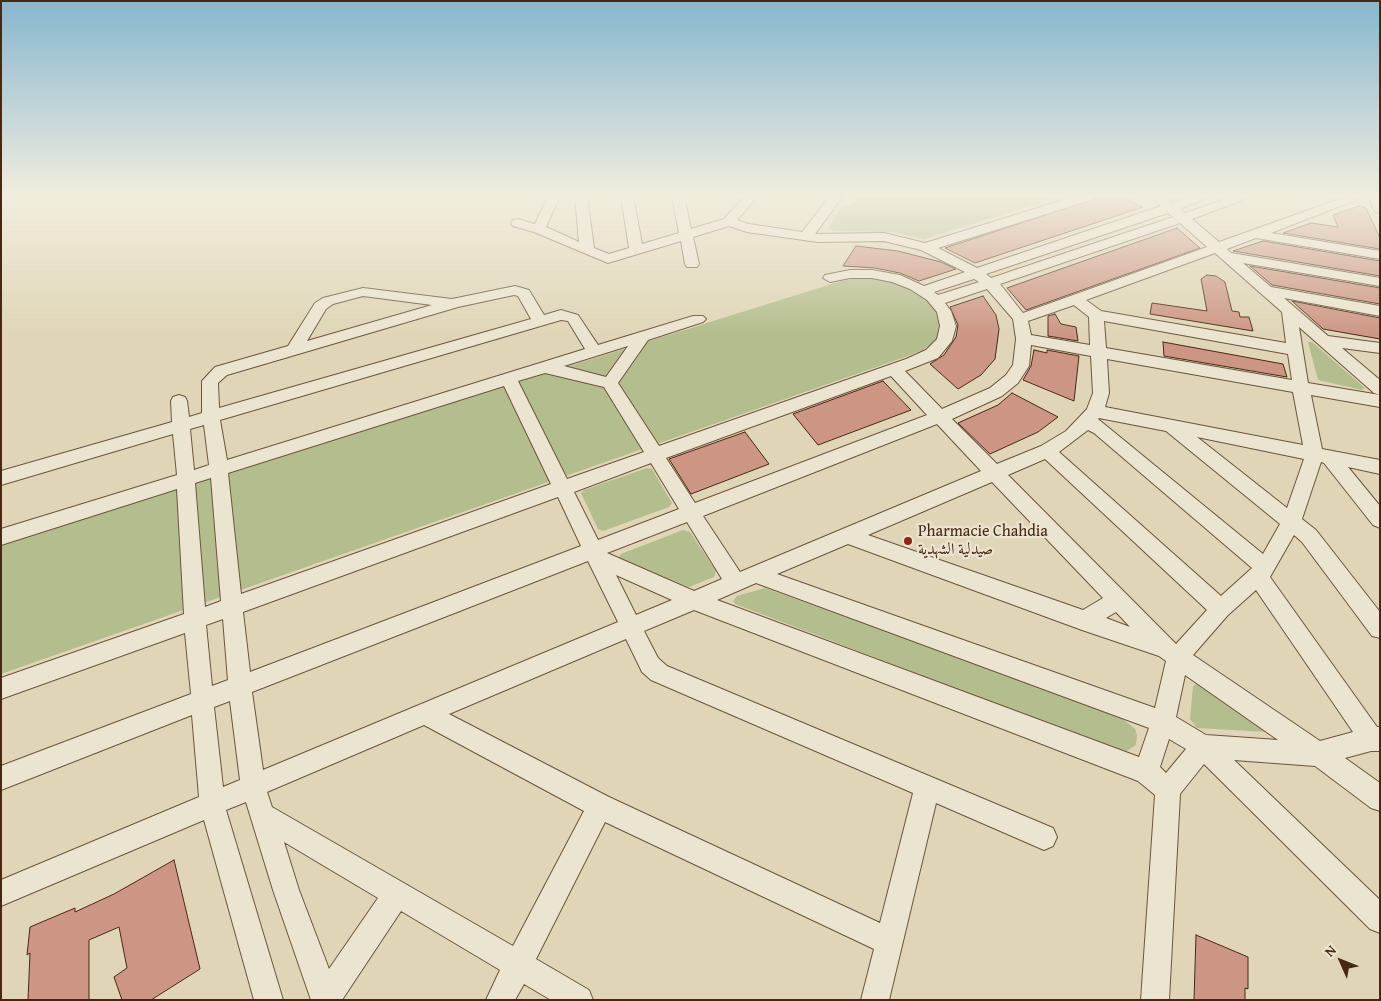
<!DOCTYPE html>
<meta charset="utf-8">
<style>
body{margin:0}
#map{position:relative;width:1381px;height:1001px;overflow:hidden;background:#e0d6b7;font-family:"Gentium Book Plus",serif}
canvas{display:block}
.frame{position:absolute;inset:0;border:2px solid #472813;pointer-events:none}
.north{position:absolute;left:1316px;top:936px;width:50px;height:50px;-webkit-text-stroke:4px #ebe4d0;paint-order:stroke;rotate:314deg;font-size:14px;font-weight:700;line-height:20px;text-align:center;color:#472813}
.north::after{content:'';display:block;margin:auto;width:18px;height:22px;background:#472813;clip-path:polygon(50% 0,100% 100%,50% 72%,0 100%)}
</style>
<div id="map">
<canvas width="1381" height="1001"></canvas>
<div class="frame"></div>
<div class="north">N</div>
</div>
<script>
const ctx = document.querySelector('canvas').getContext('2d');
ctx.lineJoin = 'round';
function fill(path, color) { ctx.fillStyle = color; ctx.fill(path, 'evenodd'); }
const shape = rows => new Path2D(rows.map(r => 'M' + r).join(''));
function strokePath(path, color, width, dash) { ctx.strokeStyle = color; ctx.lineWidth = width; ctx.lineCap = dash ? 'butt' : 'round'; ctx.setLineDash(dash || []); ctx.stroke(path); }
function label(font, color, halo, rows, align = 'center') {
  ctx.font = font + ' "Gentium Book Plus",Amiri,serif'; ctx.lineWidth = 4.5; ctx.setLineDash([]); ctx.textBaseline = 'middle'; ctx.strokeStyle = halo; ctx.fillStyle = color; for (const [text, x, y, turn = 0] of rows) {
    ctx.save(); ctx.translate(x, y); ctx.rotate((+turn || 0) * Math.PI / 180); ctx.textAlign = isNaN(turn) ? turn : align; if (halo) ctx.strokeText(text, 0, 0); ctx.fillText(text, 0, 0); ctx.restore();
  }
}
const green = shape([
 [859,196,1064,196,924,239,891,232,834,231,828,229,842,206,851,206],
 [856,278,876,279,896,283,914,290,928,300,938,313,941,327,936,340,923,350,905,357,1,674,1,544,838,282],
 [1308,342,1312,342,1365,388,1362,390,1318,380],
 [647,468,652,469,672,503,669,507,603,531,598,529,581,493,584,490],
 [683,530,690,532,716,571,714,577,689,587,621,560,619,557,621,554],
 [765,588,1119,716,1135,729,1137,735,1136,745,1127,751,1115,749,735,604,733,601,737,596],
 [1196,684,1200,686,1267,732,1197,728,1190,719,1193,686]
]);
const building = shape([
 [1103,196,1120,196,1143,207,975,263,945,248,1103,196],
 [1359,206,1366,208,1380,238,1380,249,1283,233,1311,223,1338,227,1333,215,1359,206],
 [1177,228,1200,248,1026,310,1007,288,1177,228],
 [1263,241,1380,261,1380,276,1233,251,1263,241],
 [856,246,898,251,941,262,956,269,919,281,900,273,875,268,843,266,856,246],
 [1250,266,1380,288,1380,304,1272,285,1250,266],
 [1207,275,1216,276,1225,282,1232,311,1239,312,1240,317,1249,317,1253,331,1150,314,1152,303,1207,311,1201,279,1207,275],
 [983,296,996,315,999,329,995,359,981,375,958,389,930,364,944,355,956,337,958,325,950,307,983,296],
 [1292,301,1380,318,1380,339,1323,329,1292,301],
 [1055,314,1061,324,1076,327,1078,341,1048,336,1048,316,1055,314],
 [1163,342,1283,364,1287,377,1164,356,1163,342],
 [1034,350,1047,353,1047,350,1079,356,1074,401,1023,380,1031,366,1034,350],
 [883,381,911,410,818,445,793,414,883,381],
 [1012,393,1058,417,1038,432,990,454,958,423,998,405,1012,393],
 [745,432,769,464,691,494,669,459,745,432],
 [174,860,200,969,151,1000,122,1000,114,977,127,968,119,927,89,940,89,1000,28,1000,30,953,27,955,30,927,75,908,75,912,114,894,174,860],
 [1196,935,1248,957,1248,989,1245,988,1245,1000,1194,1000,1196,935]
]);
const minor = shape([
 [548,196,560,196,546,227,579,242,575,196,587,196,594,248,609,254,629,248,621,196,633,196,642,244,679,233,672,196,684,196,691,229,724,219,745,196,758,196,737,220,749,224,802,232,830,196,843,196,815,234,884,233,925,243,1076,196,1096,196,1094,199,938,248,977,268,1161,206,1151,196,1165,196,1172,203,1192,196,1211,196,1180,209,1185,213,1235,196,1254,196,1192,219,1219,242,1348,196,1366,196,1271,233,1380,251,1380,259,1256,238,1227,249,1231,253,1380,278,1380,286,1243,263,1271,287,1380,306,1380,316,1284,298,1328,336,1380,343,1380,353,1342,348,1380,380,1380,395,1374,393,1299,327,1308,383,1380,395,1380,407,1311,395,1322,449,1380,460,1380,474,1348,467,1380,506,1380,528,1373,525,1324,463,1321,462,1302,519,1316,530,1380,612,1380,638,1372,636,1302,542,1294,535,1270,577,1377,727,1380,727,1380,751,1371,751,1345,758,1380,783,1380,811,1371,808,1315,766,1234,760,1380,900,1380,933,1370,929,1204,764,1180,794,1169,1000,1141,1000,1155,795,1138,781,694,610,644,631,658,658,667,666,1053,828,1057,837,1053,846,1044,850,936,803,889,1000,861,1000,874,949,605,822,536,959,589,990,593,1000,551,1000,524,984,515,1000,486,1000,500,970,401,911,342,1000,311,1000,273,890,246,802,226,810,283,1000,254,1000,204,820,1,906,1,880,199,797,192,715,1,790,1,766,191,694,185,633,1,699,1,678,184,614,177,489,1,545,1,529,177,475,173,434,1,485,1,471,172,422,171,401,173,397,179,395,185,397,187,401,189,417,202,413,202,381,215,367,288,346,315,303,323,298,363,288,452,299,515,286,529,290,544,315,561,310,578,315,598,345,693,316,703,316,706,319,703,322,648,340,618,383,659,446,906,359,926,350,937,339,940,326,937,312,927,300,910,289,892,282,872,278,850,278,830,282,823,278,825,275,850,270,872,270,900,275,924,286,965,272,921,250,884,241,818,242,747,232,729,226,693,237,699,264,697,267,687,267,685,264,681,241,608,263,534,232,513,226,511,223,513,220,518,219,535,224,548,196],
 [1168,213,1173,217,991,278,986,274,1168,213],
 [1180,223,1207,247,1023,313,1000,284,1180,223],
 [1215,253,1282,312,1286,343,1101,311,1086,300,1215,253],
 [974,279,979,282,938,295,934,292,974,279],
 [987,289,1013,319,1016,339,1013,365,1006,375,990,388,942,409,905,371,938,358,952,341,956,326,951,311,945,303,987,289],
 [514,295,518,296,531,319,219,408,218,383,227,375,458,307,514,295],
 [363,296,432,305,307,341,326,309,333,304,363,296],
 [1074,305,1089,317,1090,345,1031,335,1028,321,1074,305],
 [561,320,568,321,585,349,227,460,220,420,561,320],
 [1104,321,1288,354,1292,380,1106,348,1104,321],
 [1031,345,1091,356,1093,393,1087,409,1066,431,1041,446,997,464,952,419,1002,396,1018,383,1029,366,1031,345],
 [628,346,606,377,564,366,628,346],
 [1107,359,1293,392,1303,445,1105,407,1109,393,1107,359],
 [545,373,604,387,644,452,567,479,518,381,545,373],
 [891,376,927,415,695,503,666,458,891,376],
 [504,386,551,484,241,594,228,473,504,386],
 [1099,418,1166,431,1280,524,1263,554,1098,419,1099,418],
 [937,424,981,471,740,572,703,516,937,424],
 [204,425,209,465,194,470,190,429,204,425],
 [1088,430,1094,433,1252,568,1221,596,1059,452,1088,430],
 [1197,437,1304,459,1287,508,1197,437],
 [1045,459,1207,610,1176,644,1008,475,1045,459],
 [651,463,679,509,598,540,574,492,651,463],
 [211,478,221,601,205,607,195,483,211,478],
 [992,482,1103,598,1083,610,868,535,992,482],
 [558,497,581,546,250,672,243,612,558,497],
 [687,522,722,579,694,591,607,553,687,522],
 [848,544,1082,630,1159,656,1166,661,1155,708,777,574,848,544],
 [588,561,618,622,263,770,252,692,588,561],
 [616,575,672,600,636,615,616,575],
 [756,583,1149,728,1139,757,717,600,756,583],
 [1256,590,1353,732,1320,741,1193,655,1228,615,1256,590],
 [1116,612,1130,627,1106,618,1116,612],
 [223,619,228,680,212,686,206,625,223,619],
 [626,639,642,672,651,680,913,793,880,923,609,797,449,714,626,639],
 [1185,675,1278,740,1206,735,1176,717,1185,675],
 [230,701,240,780,223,787,214,707,230,701],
 [424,725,584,811,513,946,272,807,267,792,424,725],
 [1169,739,1186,749,1166,773,1160,767,1169,739],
 [284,842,378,898,329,969,299,890,284,842],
 [1368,196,1380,196,1380,213,1375,212,1368,196]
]);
const markers = [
 [908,541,5,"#8f2418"]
];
const poiNames = [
 ["Pharmacie Chahdia",918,532],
 ["صيدلية الشهدية",918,550]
];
fill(green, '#b4bd8d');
fill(building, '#cd9684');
strokePath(building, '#472813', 1);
strokePath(minor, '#6d543c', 2);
fill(minor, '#ebe4d0');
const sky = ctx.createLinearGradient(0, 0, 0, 336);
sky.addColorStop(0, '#87b6cf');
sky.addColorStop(0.58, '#f1eddf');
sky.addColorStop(1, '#f1eddf00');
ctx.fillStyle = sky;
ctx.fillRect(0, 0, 1381, 336);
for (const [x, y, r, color] of markers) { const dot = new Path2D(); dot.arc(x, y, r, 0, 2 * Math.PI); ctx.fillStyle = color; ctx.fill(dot); strokePath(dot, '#ebe4d0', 2); }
label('16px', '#472813', '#ebe4d0', poiNames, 'left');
</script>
